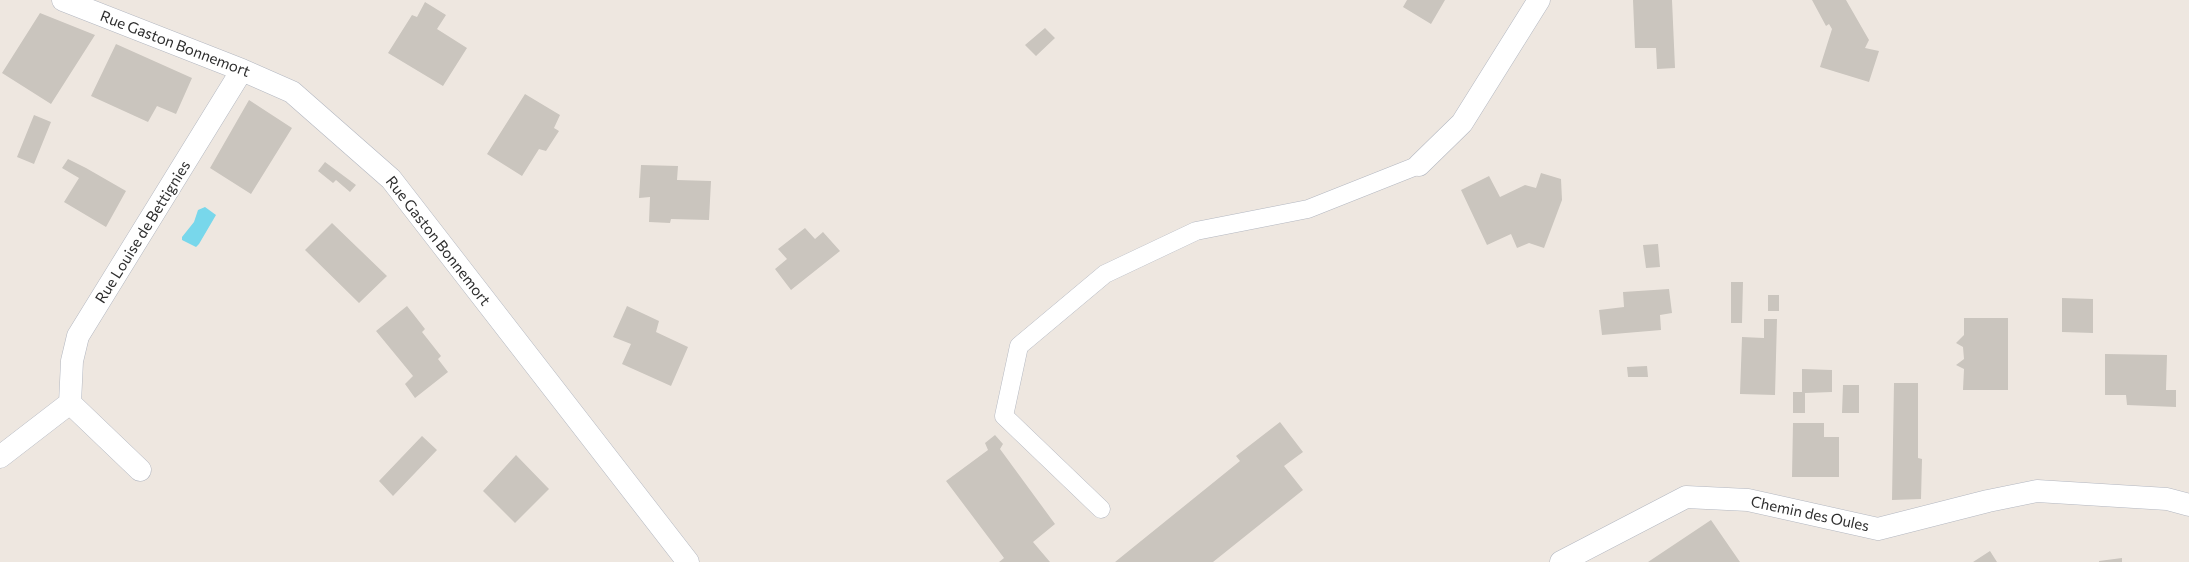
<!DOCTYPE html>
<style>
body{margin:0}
canvas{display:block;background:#eee7e0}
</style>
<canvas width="2189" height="562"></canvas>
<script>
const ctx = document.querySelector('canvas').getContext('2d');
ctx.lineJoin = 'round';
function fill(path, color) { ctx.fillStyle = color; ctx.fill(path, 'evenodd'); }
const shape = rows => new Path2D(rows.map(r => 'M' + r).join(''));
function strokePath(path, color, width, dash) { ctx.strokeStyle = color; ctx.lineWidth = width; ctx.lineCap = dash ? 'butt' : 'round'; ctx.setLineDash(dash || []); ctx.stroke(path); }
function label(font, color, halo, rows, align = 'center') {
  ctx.font = font + ' Commissioner,sans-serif'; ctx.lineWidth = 4; ctx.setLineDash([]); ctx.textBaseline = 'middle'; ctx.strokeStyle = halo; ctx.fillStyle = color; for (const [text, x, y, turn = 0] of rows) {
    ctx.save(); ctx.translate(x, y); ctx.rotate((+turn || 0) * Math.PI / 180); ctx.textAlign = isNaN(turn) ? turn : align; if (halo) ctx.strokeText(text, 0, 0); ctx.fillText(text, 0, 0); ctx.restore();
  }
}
const water = shape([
 [205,207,216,215,199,244,196,247,182,240,182,237,194,222,198,210]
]);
const building = shape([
 [1407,0,1445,0,1431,24,1403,7],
 [1633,0,1672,0,1675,68,1657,69,1656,48,1635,48],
 [1812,0,1846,0,1869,40,1865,48,1879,51,1869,82,1820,67,1832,29,1829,24,1826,26],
 [425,2,446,15,437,29,467,48,443,86,388,53,412,15,417,17],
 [40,13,95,35,51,104,2,73],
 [1045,28,1055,38,1036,56,1025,45],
 [116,44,192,78,176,114,157,106,148,122,91,96],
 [525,94,560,115,554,128,559,131,546,151,539,149,522,176,487,154],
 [249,100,292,128,251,194,210,168],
 [34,115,51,122,34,164,17,157],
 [68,159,86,168,126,191,106,227,64,202,79,178,62,168],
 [325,162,356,185,350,192,336,180,333,183,318,171],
 [641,165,678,166,677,180,711,181,709,220,671,219,670,223,649,222,650,197,639,198],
 [1541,173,1561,179,1562,200,1544,248,1529,243,1517,248,1511,234,1487,245,1461,190,1489,176,1500,197,1525,185,1536,188],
 [332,223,387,276,359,303,305,250],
 [805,228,815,239,823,232,840,251,791,290,775,269,787,259,778,249],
 [1658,244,1660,267,1646,268,1643,245],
 [1731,282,1743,282,1742,323,1731,323],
 [1669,289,1672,313,1660,315,1661,330,1602,335,1599,310,1624,307,1623,292],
 [1768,295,1779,295,1779,311,1768,311],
 [2062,298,2093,299,2093,333,2062,332],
 [407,306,425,329,422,332,441,356,438,359,448,372,415,398,405,384,413,376,376,331],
 [627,306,659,321,656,332,688,347,671,386,622,364,631,344,613,337],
 [1964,318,2008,318,2008,390,1963,390,1964,369,1956,365,1964,359,1963,347,1956,343,1964,335],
 [1764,319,1777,319,1775,395,1740,394,1742,337,1764,338],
 [2105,354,2167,355,2166,390,2176,390,2176,407,2127,405,2126,395,2105,395],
 [1647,366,1648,377,1628,377,1627,367],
 [1802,369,1832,370,1832,392,1805,393,1805,413,1793,413,1793,392,1802,392],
 [1894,383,1918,383,1918,458,1922,459,1921,499,1892,500],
 [1843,385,1859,385,1859,413,1842,413],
 [1280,422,1303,452,1284,466,1303,490,1213,562,1115,562,1240,461,1236,456],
 [1793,423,1824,423,1824,437,1839,437,1839,477,1792,477],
 [995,435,1003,444,1000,449,1055,524,1033,542,1050,562,999,562,1004,558,946,481,988,450,985,443],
 [422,436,437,450,393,496,379,481],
 [516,455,549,489,515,523,483,491],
 [1711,520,1740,562,1648,562],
 [1990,551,1997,562,1973,562],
 [2122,558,2122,562,2099,562,2099,561]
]);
const lane = shape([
 [1101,509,1004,416,1019,346,1105,274,1196,231,1308,209,1419,165]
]);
const street = shape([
 [63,0,242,70,292,92,391,179,688,562],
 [1419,165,1462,123,1539,0],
 [0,457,70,403],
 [140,470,70,403,72,361,78,336,242,70],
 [1561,562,1686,497,1748,500,1878,529,1988,501,2037,491,2167,499,2189,505]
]);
const streetNames = [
 ["Rue Gaston Bonnemort",175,44,21],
 ["Rue Louise de Bettignies",143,232,-58],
 ["Rue Gaston Bonnemort",438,241,52],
 ["Chemin des Oules",1810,514,12]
];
fill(water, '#78d7eb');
fill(building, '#cac5be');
strokePath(lane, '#b3b7c0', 19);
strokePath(street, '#b3b7c0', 23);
strokePath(lane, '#fff', 18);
strokePath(street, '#fff', 22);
label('15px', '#2d2d2d', '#fff', streetNames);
</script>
